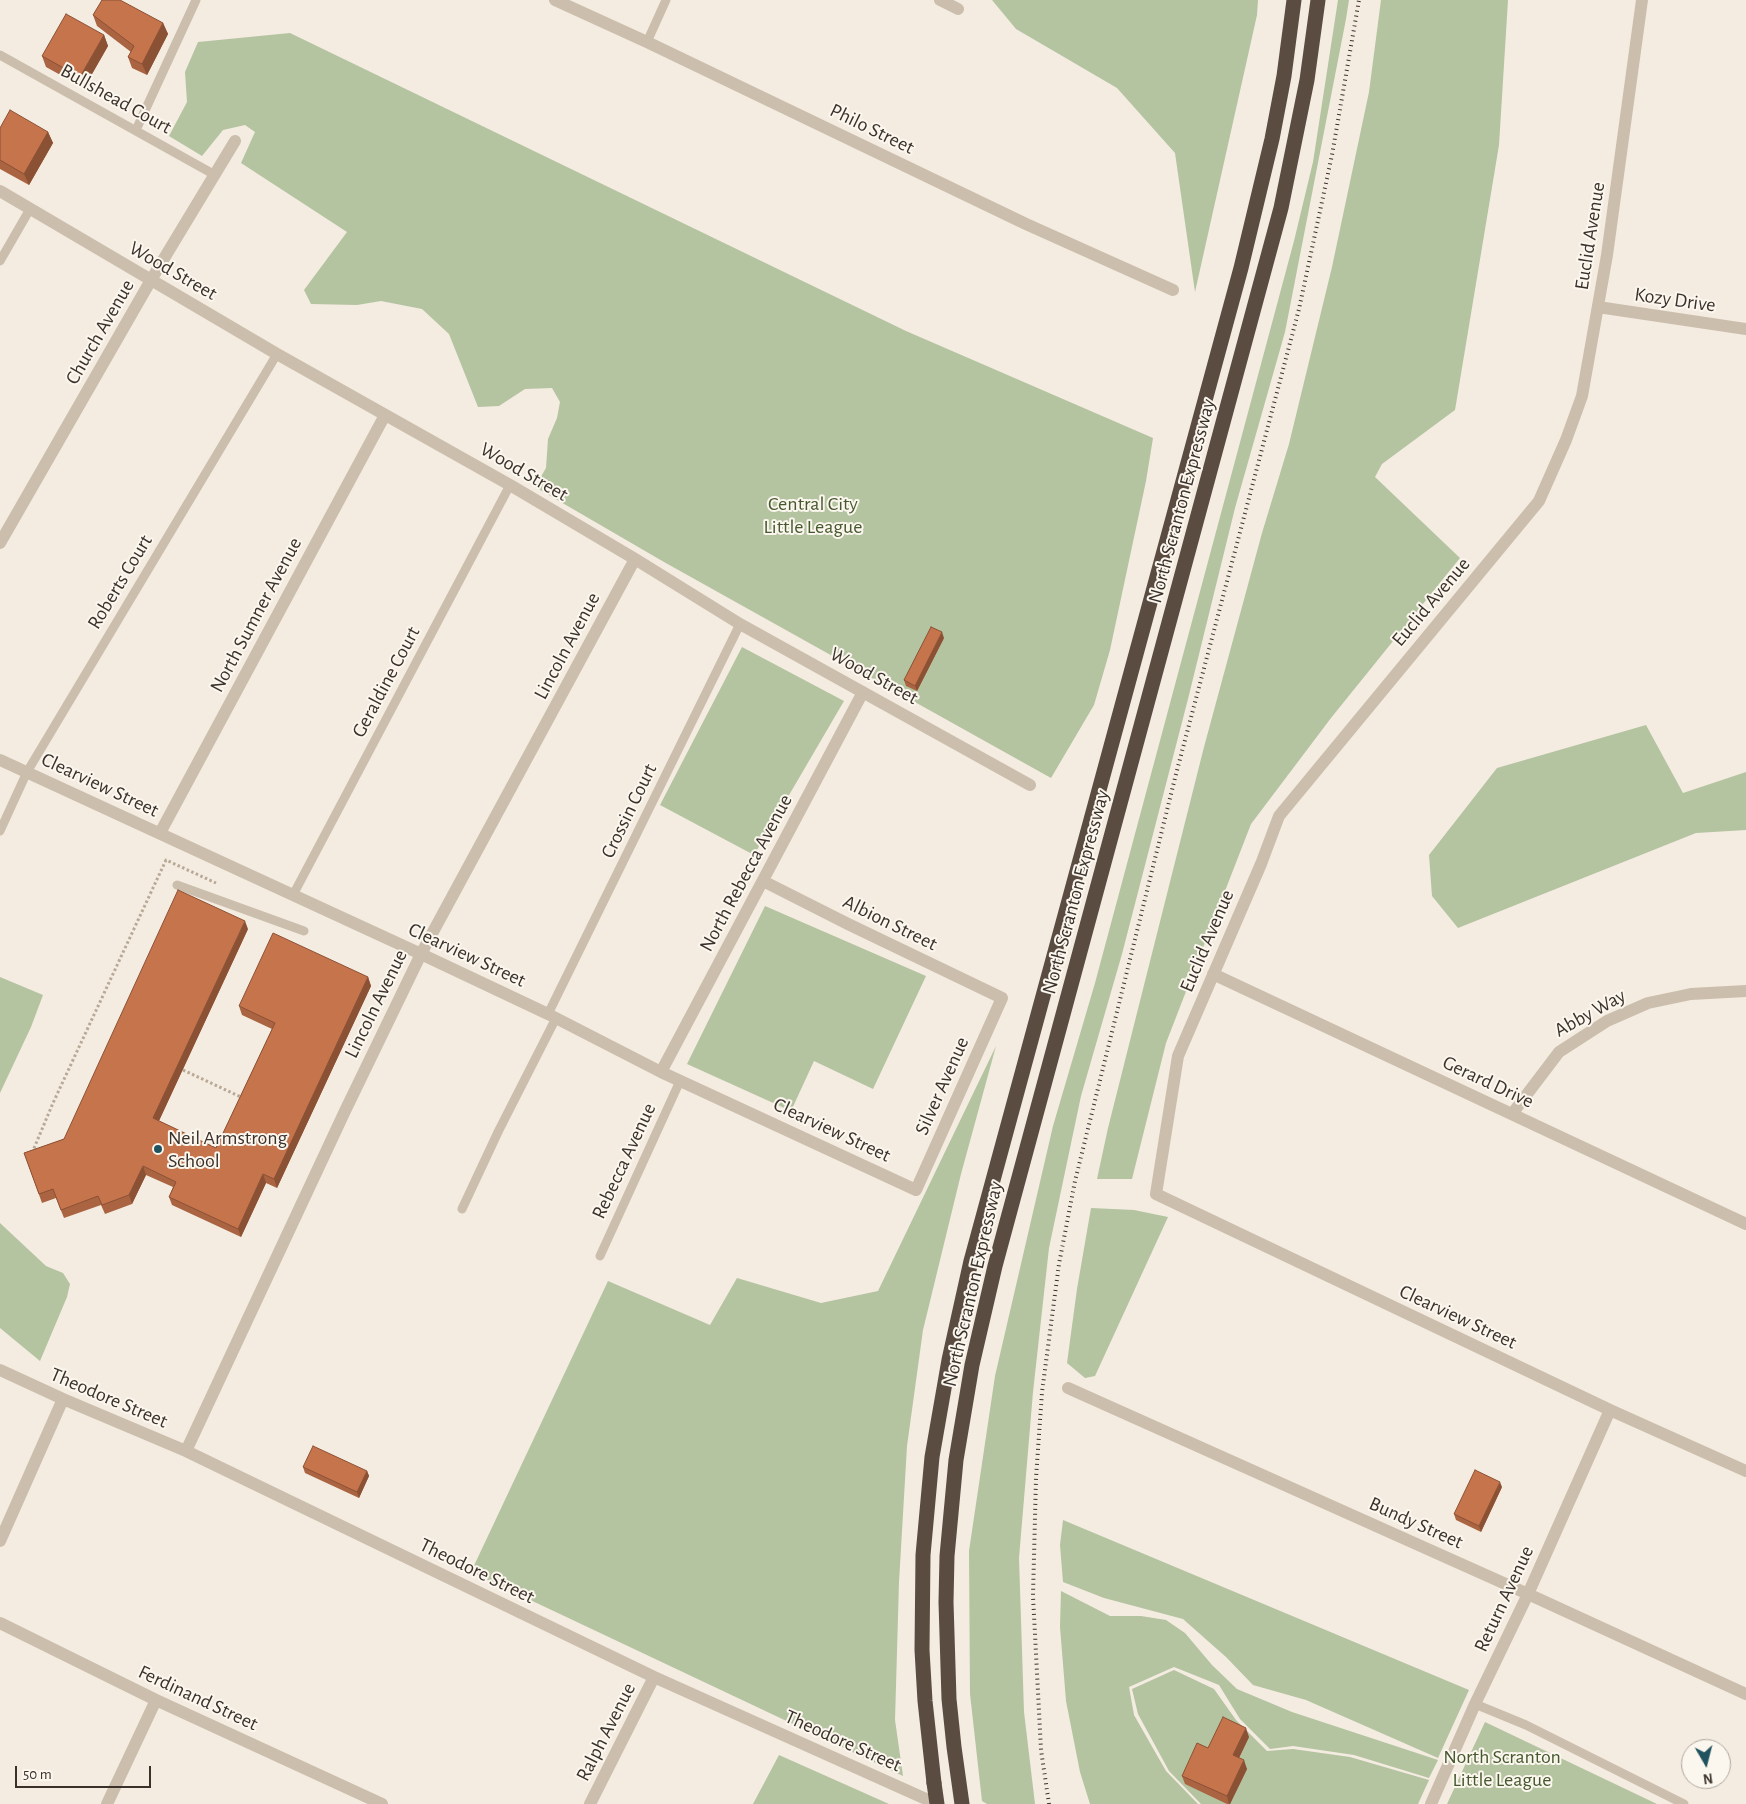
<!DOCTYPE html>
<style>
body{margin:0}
#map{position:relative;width:1746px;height:1804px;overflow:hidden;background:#f4ece1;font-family:"Alegreya Sans",sans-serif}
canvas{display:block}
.north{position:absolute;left:1681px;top:1739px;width:50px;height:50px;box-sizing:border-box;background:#fbf6ee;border:1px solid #aea7a0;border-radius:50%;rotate:172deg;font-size:14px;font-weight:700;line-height:20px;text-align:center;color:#3a312b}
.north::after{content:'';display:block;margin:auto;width:18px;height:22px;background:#20535d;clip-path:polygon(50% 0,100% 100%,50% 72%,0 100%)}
.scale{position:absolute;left:15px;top:1766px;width:136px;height:22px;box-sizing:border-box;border:2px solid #3a312b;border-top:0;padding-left:6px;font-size:15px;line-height:18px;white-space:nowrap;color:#3a312b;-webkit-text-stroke:4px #fbf6ee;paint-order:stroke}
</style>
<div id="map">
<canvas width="1746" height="1804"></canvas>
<div class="north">N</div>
<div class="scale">50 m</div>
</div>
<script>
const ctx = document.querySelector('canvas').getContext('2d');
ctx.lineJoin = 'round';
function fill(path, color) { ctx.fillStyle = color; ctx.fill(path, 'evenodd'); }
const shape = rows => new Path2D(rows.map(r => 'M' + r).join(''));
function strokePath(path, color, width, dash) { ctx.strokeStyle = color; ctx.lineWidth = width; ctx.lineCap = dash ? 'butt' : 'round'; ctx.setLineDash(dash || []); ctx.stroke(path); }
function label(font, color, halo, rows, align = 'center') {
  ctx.font = font + ' "Alegreya Sans",sans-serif'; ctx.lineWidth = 4; ctx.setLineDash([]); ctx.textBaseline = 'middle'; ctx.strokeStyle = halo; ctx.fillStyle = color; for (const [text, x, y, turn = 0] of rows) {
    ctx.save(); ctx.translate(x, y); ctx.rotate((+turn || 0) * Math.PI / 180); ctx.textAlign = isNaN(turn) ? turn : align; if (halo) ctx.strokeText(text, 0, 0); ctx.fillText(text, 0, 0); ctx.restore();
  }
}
const green = shape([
 [992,0,1258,0,1257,15,1195,292,1175,153,1117,88,1016,29],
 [1338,0,1349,0,1346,19,1285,332,1235,508,1188,699,1122,954,1081,1096,1049,1248,1033,1392,1019,1558,1024,1712,1035,1804,987,1804,982,1801,970,1694,969,1551,995,1376,1053,1126,1095,983,1294,241,1313,162],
 [1381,0,1508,0,1499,145,1455,410,1382,464,1375,477,1460,558,1331,718,1251,824,1166,1043,1132,1179,1097,1179,1108,1128,1204,747,1262,533,1289,444,1332,267,1369,92],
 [290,33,906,331,1153,438,1146,481,1110,650,1094,705,1051,778,664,562,535,487,546,468,548,439,557,418,560,402,552,388,525,389,499,406,478,407,449,334,422,309,381,301,357,305,311,304,304,290,347,232,241,163,255,132,245,125,223,130,202,156,169,136,187,102,185,72,198,42],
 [742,647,844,701,754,855,660,805],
 [1646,725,1683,793,1746,772,1746,830,1696,833,1458,928,1432,896,1429,855,1497,768],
 [765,906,926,976,873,1089,814,1061,791,1111,687,1064],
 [0,977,43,995,31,1027,0,1093],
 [996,1046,961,1174,923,1330,907,1446,899,1582,895,1720,903,1776,471,1572,608,1281,710,1325,737,1278,821,1303,878,1291],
 [1091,1208,1134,1210,1168,1217,1095,1376,1085,1378,1067,1363,1077,1289],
 [0,1223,46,1266,63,1273,70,1284,67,1297,40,1361,0,1328],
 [1063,1520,1469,1690,1438,1758,1306,1700,1253,1685,1226,1657,1183,1619,1104,1598,1063,1582,1060,1545],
 [1061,1591,1110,1616,1141,1616,1166,1620,1185,1633,1212,1665,1237,1689,1292,1712,1438,1760,1429,1778,1354,1755,1293,1746,1270,1749,1240,1719,1219,1685,1174,1667,1129,1687,1134,1715,1166,1771,1198,1804,1090,1804,1080,1772,1066,1701,1060,1627],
 [1174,1670,1214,1689,1236,1720,1267,1751,1293,1749,1350,1757,1429,1780,1418,1804,1201,1804,1169,1771,1138,1714,1132,1689],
 [1485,1722,1657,1804,1447,1804],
 [779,1755,889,1804,753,1804]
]);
const path = shape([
 [183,1070,243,1098],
 [32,1153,53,1103,166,860,216,883]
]);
const service = shape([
 [647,42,666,0],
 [0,55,215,175],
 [136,130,196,0],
 [0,261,30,209],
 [0,831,27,772,277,354],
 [177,885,304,931],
 [293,895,510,485],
 [548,1014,740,624],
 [462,1209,499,1130,556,1018],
 [600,1256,680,1081],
 [1475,1704,1526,1725,1684,1804]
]);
const minor = shape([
 [555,0,647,42,1026,224,1173,290],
 [940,0,958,9],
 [1642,0,1607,255,1582,396,1566,440,1539,501,1279,816,1261,864,1178,1056,1156,1194,1610,1410,1746,1471],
 [0,191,277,354,510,485,635,559,740,624,1030,785],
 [1598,307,1746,329],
 [0,543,151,280,235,141],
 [0,760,421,954,548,1014,661,1072,916,1190,1002,998,848,924,763,881],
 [160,833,385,415],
 [1213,974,1746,1224],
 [661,1072,863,692],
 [1512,1114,1559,1052,1607,1021,1648,1003,1691,994,1746,991],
 [0,1370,63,1399,186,1451,654,1677,937,1804],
 [1068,1388,1528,1594,1746,1694],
 [186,1451,345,1111,421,954,635,559],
 [0,1541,63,1399],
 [0,1623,156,1700,382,1804],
 [107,1804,156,1700],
 [590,1804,654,1677],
 [1431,1804,1475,1704,1528,1594,1610,1410]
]);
const motorway = shape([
 [934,1783,925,1701,922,1650,923,1555,932,1457,949,1360,971,1261,1241,268,1272,139,1284,76,1294,0],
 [962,1804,954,1747,949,1699,946,1602,947,1556,956,1460,972,1365,995,1266,1281,208,1307,80,1318,0]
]);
const rail = shape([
 [1049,1804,1041,1750,1033,1596,1036,1478,1042,1392,1059,1264,1075,1181,1175,778,1299,309,1332,155,1359,0]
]);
const motorwayBridge = shape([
 [934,1783,937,1804]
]);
const wall = shape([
 [93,15,163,23,168,34,147,75,132,68,128,57,131,52,97,26],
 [104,35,108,46,84,88,46,67,42,56],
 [0,128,48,132,53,143,29,185,0,169],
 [944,638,917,691,906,686,904,680],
 [248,929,159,1121,216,1148,272,1029,242,1015,239,1006,368,977,371,986,277,1188,266,1183,241,1237,172,1205,169,1197,173,1187,146,1175,132,1204,105,1214,101,1205,64,1218,56,1198,42,1203,24,1153,64,1139],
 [303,1467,367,1471,369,1476,359,1498,305,1473],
 [1502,1487,1481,1532,1456,1520,1454,1514],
 [1249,1737,1239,1758,1247,1769,1230,1804,1227,1804,1185,1784,1182,1776,1208,1748]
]);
const shadedWall = shape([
 [163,23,168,34,147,75,142,64],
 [104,35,108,46,84,88,80,77],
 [48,132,53,143,29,185,24,174],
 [942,632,944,638,917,691,915,686],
 [245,921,248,929,156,1127,153,1118],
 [368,977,371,986,277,1188,274,1179],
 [143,1166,146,1175,132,1204,129,1195],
 [263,1174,266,1183,241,1237,238,1229],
 [367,1471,369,1476,359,1498,357,1492],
 [1500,1482,1502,1487,1481,1532,1479,1526],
 [1246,1728,1249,1737,1236,1764,1233,1755],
 [1244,1760,1247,1769,1230,1804,1229,1804,1227,1796]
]);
const building = shape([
 [102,0,120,0,163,23,142,64,128,57,134,46,93,15,102,0],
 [66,14,104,35,80,77,42,56,66,14],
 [10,110,48,132,24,174,0,160,0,128,10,110],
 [931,627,942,632,915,686,904,680,931,627],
 [178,890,245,921,153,1118,216,1148,275,1023,239,1006,273,933,368,977,274,1179,263,1174,238,1229,169,1197,176,1182,143,1166,129,1195,102,1205,98,1196,61,1210,53,1189,39,1194,24,1153,64,1139,178,890],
 [313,1446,367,1471,357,1492,303,1467,313,1446],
 [1475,1470,1500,1482,1479,1526,1454,1514,1475,1470],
 [1223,1717,1246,1728,1233,1755,1244,1760,1227,1796,1182,1776,1197,1743,1208,1748,1223,1717]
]);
const markers = [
 [158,1149,5,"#20535d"]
];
const streetNames = [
 ["Bullshead Court",116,99,29],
 ["Philo Street",872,129,26],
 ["Euclid Avenue",1590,236,-81],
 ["Wood Street",173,271,30],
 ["Kozy Drive",1675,300,8],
 ["Church Avenue",100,332,-60],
 ["Wood Street",524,472,30],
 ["North Scranton Expressway",1182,501,-75],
 ["Roberts Court",120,582,-59],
 ["Euclid Avenue",1431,602,-50],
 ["North Sumner Avenue",256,615,-62],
 ["Lincoln Avenue",567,646,-62],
 ["Wood Street",874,676,29],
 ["Geraldine Court",386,682,-62],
 ["Clearview Street",100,785,25],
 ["Crossin Court",629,811,-64],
 ["North Rebecca Avenue",746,873,-62],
 ["North Scranton Expressway",1076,892,-75],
 ["Albion Street",890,923,26],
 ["Euclid Avenue",1207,941,-67],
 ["Clearview Street",467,955,25],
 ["Lincoln Avenue",376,1004,-64],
 ["Abby Way",1590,1013,-29],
 ["Gerard Drive",1488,1082,25],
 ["Silver Avenue",942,1086,-66],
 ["Clearview Street",832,1130,25],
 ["Rebecca Avenue",624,1161,-65],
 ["North Scranton Expressway",973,1284,-77],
 ["Clearview Street",1458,1317,25],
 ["Theodore Street",109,1398,23],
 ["Bundy Street",1416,1523,24],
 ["Theodore Street",477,1571,26],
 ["Return Avenue",1504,1599,-65],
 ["Ferdinand Street",198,1698,25],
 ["Ralph Avenue",606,1732,-63],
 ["Theodore Street",843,1741,24]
];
const parkNames = [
 ["Central City",813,504],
 ["Little League",813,527],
 ["North Scranton",1502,1757],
 ["Little League",1502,1780]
];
const poiNames = [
 ["Neil Armstrong",168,1138],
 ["School",168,1161]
];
fill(green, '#b4c3a0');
strokePath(path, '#b8a896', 3, [2.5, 2.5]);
strokePath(service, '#ccbeac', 9);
strokePath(minor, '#ccbeac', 12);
strokePath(motorway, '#5b4c42', 15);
strokePath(rail, '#3a312b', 4, [1, 4]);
strokePath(motorwayBridge, '#5b4c42', 15);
fill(wall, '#aa6441');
fill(shadedWall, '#8b5135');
fill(building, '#c6744c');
strokePath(building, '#8b5135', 1);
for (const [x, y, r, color] of markers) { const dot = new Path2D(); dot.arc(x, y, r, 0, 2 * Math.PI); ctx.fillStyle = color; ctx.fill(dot); strokePath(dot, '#fbf6ee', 2); }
label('20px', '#3a312b', '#fbf6ee', streetNames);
label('20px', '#46592e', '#fbf6ee', parkNames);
label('20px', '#3a312b', '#fbf6ee', poiNames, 'left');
</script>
